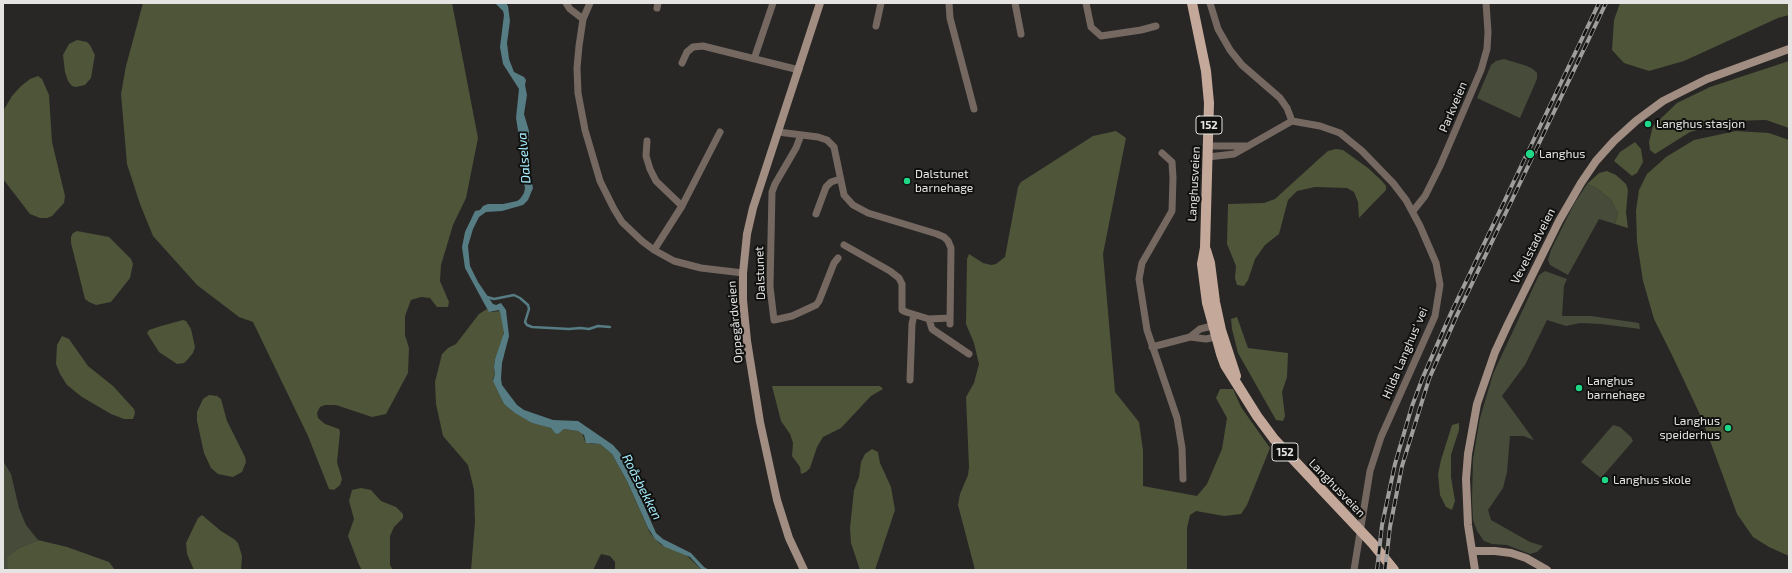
<!DOCTYPE html>
<meta charset="utf-8">
<style>
body{margin:0}
#map{position:relative;width:1792px;height:573px;overflow:hidden;background:#282725;font-family:"Exo 2",sans-serif}
canvas{display:block}
.frame{position:absolute;inset:0;border:4px solid #e5e4e3;pointer-events:none}
</style>
<div id="map">
<canvas width="1792" height="573"></canvas>
<div class="frame"></div>
</div>
<script>
const ctx = document.querySelector('canvas').getContext('2d');
ctx.lineJoin = 'round';
function fill(path, color) { ctx.fillStyle = color; ctx.fill(path, 'evenodd'); }
const shape = rows => new Path2D(rows.map(r => 'M' + r).join(''));
function strokePath(path, color, width, dash) { ctx.strokeStyle = color; ctx.lineWidth = width; ctx.lineCap = dash ? 'butt' : 'round'; ctx.setLineDash(dash || []); ctx.stroke(path); }
function label(font, color, halo, rows, align = 'center') {
  ctx.font = font + ' "Exo 2",sans-serif'; ctx.lineWidth = 4; ctx.setLineDash([]); ctx.textBaseline = 'middle'; ctx.strokeStyle = halo; ctx.fillStyle = color; for (const [text, x, y, turn = 0] of rows) {
    ctx.save(); ctx.translate(x, y); ctx.rotate((+turn || 0) * Math.PI / 180); ctx.textAlign = isNaN(turn) ? turn : align; if (halo) ctx.strokeText(text, 0, 0); ctx.fillText(text, 0, 0); ctx.restore();
  }
}
const green = shape([
 [1504,59,1527,66,1533,69,1537,73,1537,79,1520,118,1477,98,1491,65,1496,61],
 [1587,184,1598,189,1611,200,1618,213,1615,224,1599,219,1568,275,1550,265,1548,260,1551,250,1574,204],
 [1545,271,1567,279,1564,286,1562,316,1591,316,1639,323,1640,329,1601,324,1580,323,1566,326,1547,320,1525,365,1502,396,1534,440,1523,436,1510,436,1507,472,1503,488,1488,510,1489,513,1491,520,1530,542,1543,546,1537,552,1530,554,1507,545,1492,544,1484,541,1477,531,1473,520,1472,499,1473,459,1480,418,1493,374,1539,275],
 [1613,425,1620,427,1631,437,1633,441,1601,478,1581,462],
 [3,461,11,474,19,508,26,525,38,540,19,548,8,569,9,570,3,570]
]);
const forest = shape([
 [143,3,452,3,478,138,466,198,453,225,441,265,440,281,449,302,448,307,437,307,430,298,421,297,411,300,405,316,405,335,409,348,408,373,386,414,372,417,336,405,325,405,320,407,317,413,318,418,325,424,339,429,340,432,337,462,342,479,340,485,334,490,329,489,308,436,253,322,239,317,197,285,153,236,140,204,127,164,121,94,126,66],
 [1620,3,1789,3,1789,15,1778,18,1684,61,1649,71,1624,63,1612,50,1614,20],
 [77,40,87,42,90,45,95,55,94,60,91,78,85,85,76,87,72,86,68,81,65,72,63,55,69,44],
 [1789,61,1789,128,1766,120,1729,121,1690,132,1655,154,1650,150,1649,142,1653,126,1677,103,1710,87],
 [38,76,42,79,49,95,52,142,65,196,64,203,52,216,47,218,40,218,30,214,3,179,3,111,12,96,21,86,30,79],
 [1116,131,1126,138,1103,254,1115,392,1139,422,1143,450,1143,486,1197,496,1207,484,1222,449,1227,418,1216,398,1220,389,1233,389,1241,407,1270,448,1247,505,1241,514,1224,516,1196,511,1190,515,1187,528,1187,570,975,570,958,505,960,494,968,475,969,467,966,397,974,383,979,364,974,343,966,324,967,259,969,254,983,263,991,265,996,264,1005,257,1018,187,1021,182,1093,136],
 [1736,131,1769,133,1789,140,1789,556,1769,547,1753,537,1737,514,1702,419,1672,355,1654,319,1643,281,1637,242,1636,211,1639,190,1647,174,1666,157,1694,140],
 [1635,142,1641,149,1643,162,1637,173,1632,176,1614,161,1620,152],
 [1336,149,1343,150,1368,168,1382,181,1386,186,1386,190,1359,218,1358,202,1354,192,1347,188,1315,187,1297,191,1288,200,1279,234,1265,245,1255,259,1248,280,1244,286,1237,285,1235,278,1236,266,1227,244,1228,204,1264,203,1275,199,1320,158,1328,151],
 [1607,171,1616,175,1626,184,1628,190,1626,212,1628,228,1615,224,1618,213,1611,200,1598,189,1587,184,1599,173],
 [77,231,109,237,131,259,133,264,130,278,111,302,96,305,89,302,85,299,71,243,71,237,73,233],
 [487,309,491,312,500,311,504,331,503,338,495,359,494,367,495,374,493,379,504,404,532,423,549,427,559,433,564,429,578,431,582,433,585,441,591,444,600,444,612,454,627,481,650,533,660,544,685,554,702,570,615,570,615,562,610,556,601,554,593,570,471,570,475,522,474,490,468,465,443,436,436,404,435,382,442,354,448,348,456,344,479,314],
 [1237,317,1248,348,1288,353,1287,377,1282,392,1285,416,1283,421,1276,420,1238,353,1232,329,1231,319],
 [183,320,186,321,191,329,195,347,193,353,188,359,184,363,177,364,159,352,147,333,149,330,161,326],
 [62,336,69,339,88,366,113,386,134,409,135,413,133,419,124,419,111,414,82,397,67,385,60,374,56,364,57,345],
 [772,386,880,386,883,389,871,396,841,428,823,437,817,447,810,468,806,472,801,474,800,467,792,456,793,443,790,434,781,421],
 [209,395,217,396,221,399,227,421,245,457,246,462,242,472,233,477,218,474,211,468,204,453,197,421,197,412,203,399],
 [1459,423,1459,430,1451,455,1451,477,1455,501,1452,510,1446,507,1440,495,1438,474,1441,460,1452,425],
 [872,449,878,452,880,463,891,487,895,510,875,570,860,570,851,543,850,528,854,490,859,477,861,462,865,454],
 [361,488,371,490,381,501,396,507,403,514,403,518,394,527,390,536,390,565,393,570,362,570,359,565,348,536,354,519,349,501,352,490],
 [202,515,221,531,234,539,238,543,242,556,241,570,194,570,187,554,186,543,198,518],
 [38,540,67,547,109,562,115,570,8,569,7,558,19,548]
]);
const water = shape([
 [495,3,506,3,508,6,510,21,507,43,509,59,514,72,524,77,526,80,525,85,527,95,524,114,529,131,528,165,533,188,528,200,523,205,502,211,486,212,479,217,473,229,468,246,470,266,478,282,493,304,496,305,501,303,506,310,509,336,502,363,501,379,502,385,517,405,524,410,553,420,578,421,613,445,620,453,633,480,656,533,663,539,691,553,704,567,709,570,702,570,690,557,665,547,655,539,648,528,627,481,612,454,600,444,586,443,584,435,578,431,564,429,558,434,555,433,551,428,532,423,515,413,504,404,493,381,495,374,494,367,495,359,504,333,500,312,499,310,489,312,485,305,465,268,462,247,465,232,475,211,480,210,483,206,488,204,503,204,517,201,520,199,524,193,525,188,521,169,522,156,516,118,519,89,503,64,500,47,504,15,503,11]
]);
const stream = shape([
 [487,297,494,299,514,295,520,298,528,305,529,309,525,322,527,325,532,327,569,329,580,328,589,329,598,326,610,327]
]);
const street = shape([
 [566,3,570,9,583,19],
 [590,3,583,19,579,46,577,68,578,93,585,130,600,181,614,209,622,222,642,241,654,250,674,261,701,268,743,273],
 [949,3,950,18,974,109],
 [1015,3,1021,34],
 [1086,3,1091,27,1101,36,1141,30,1156,26],
 [1210,3,1218,29,1230,50,1242,65,1280,98,1287,108,1292,121],
 [657,8,658,3],
 [876,26,881,3],
 [754,59,773,3],
 [682,63,687,52,693,47,703,46,799,70],
 [778,132,818,137,827,140,834,147,844,195,853,205,868,213,937,234,944,237,948,241,951,248,950,324],
 [801,135,796,148,775,184,772,192,770,287,774,320,792,316,816,305,819,301,834,263,838,258],
 [647,141,646,156,650,169,656,181,682,206],
 [1209,146,1245,146],
 [1162,153,1172,162,1173,178,1172,211,1142,263,1139,279,1147,330,1177,418,1182,448,1183,479],
 [1208,157,1234,154,1292,121,1320,126,1340,133,1362,151,1393,183,1406,200,1420,226,1436,263,1440,285,1435,316,1381,437,1370,471,1354,570],
 [1413,211,1425,196,1440,166,1481,70,1487,49,1488,32,1486,3],
 [816,214,826,187,831,182,840,179],
 [844,245,890,271,899,278,902,284,902,310,906,312,929,319,950,318],
 [654,250,682,206,720,132],
 [929,319,932,329,969,354],
 [1152,347,1190,337,1206,339,1215,337,1221,330,1212,326,1200,329,1190,337],
 [910,380,912,324,914,315]
]);
const secondary = shape([
 [1473,551,1495,551,1511,553,1526,558,1547,570],
 [804,570,789,538,777,500,760,422,747,341,743,300,743,273,747,234,753,208,820,3],
 [1475,570,1468,525,1466,479,1468,454,1477,404,1495,352,1508,324,1559,221,1581,183,1596,161,1614,141,1636,121,1663,101,1707,79,1789,49]
]);
const primary = shape([
 [1192,3,1206,71,1209,103,1205,248,1202,264,1207,303,1221,354,1225,365,1257,416,1274,439,1373,544,1394,570],
 [1206,250,1210,263,1215,302,1221,330,1236,376]
]);
const rail = shape([
 [1377,570,1382,525,1395,464,1412,406,1423,377,1451,313,1599,3],
 [1385,570,1390,527,1402,466,1429,379,1457,315,1606,3]
]);
const markers = [
 [1648,124,4,"#1ed887"],
 [1530,154,5,"#1ed887"],
 [907,181,4,"#1ed887"],
 [1579,388,4,"#1ed887"],
 [1728,428,4,"#1ed887"],
 [1605,480,4,"#1ed887"]
];
const shields = [
 [1209,125,26],
 [1285,452,26]
];
const shieldNames = [
 ["152",1209,125],
 ["152",1285,452]
];
const streetNames = [
 ["Parkveien",1453,107,-67],
 ["Langhusveien",1194,184,-87],
 ["Vevelstadveien",1533,246,-63],
 ["Dalstunet",760,273,-92],
 ["Oppegårdveien",735,322,-95],
 ["Hilda Langhus' vei",1405,353,-67],
 ["Langhusveien",1337,488,46]
];
const poiNames = [
 ["Langhus stasjon",1656,124],
 ["Langhus",1539,154],
 ["Dalstunet",915,174],
 ["barnehage",915,188],
 ["Langhus",1587,381],
 ["barnehage",1587,395],
 ["Langhus",1720,421,"right"],
 ["speiderhus",1720,435,"right"],
 ["Langhus skole",1613,480]
];
const waterNames = [
 ["Dalselva",524,158,-95],
 ["Roåsbekken",642,487,63]
];
fill(green, '#464b3a');
fill(forest, '#4e5539');
fill(water, '#567c84');
strokePath(stream, '#567c84', 2.5);
strokePath(street, '#756861', 7);
strokePath(secondary, '#a18d81', 8);
strokePath(primary, '#c4a99a', 10);
strokePath(rail, '#9f9e9c', 4);
strokePath(rail, '#10100f', 2.5, [8]);
for (const [x, y, r, color] of markers) { const dot = new Path2D(); dot.arc(x, y, r, 0, 2 * Math.PI); ctx.fillStyle = color; ctx.fill(dot); strokePath(dot, '#10100f', 1.5); }
for (const [x, y, w] of shields) { const box = new Path2D(); box.roundRect(x - w / 2, y - 9, w, 18, 3); ctx.fillStyle = '#10100f'; ctx.fill(box); strokePath(box, '#e5e4e3', 1); }
label('bold 11px', '#e5e4e3', null, shieldNames);
label('12px', '#e5e4e3', '#10100f', streetNames);
label('12px', '#e5e4e3', '#10100f', poiNames, 'left');
label('italic 13px', '#a6eefd', '#10100f', waterNames);
</script>
